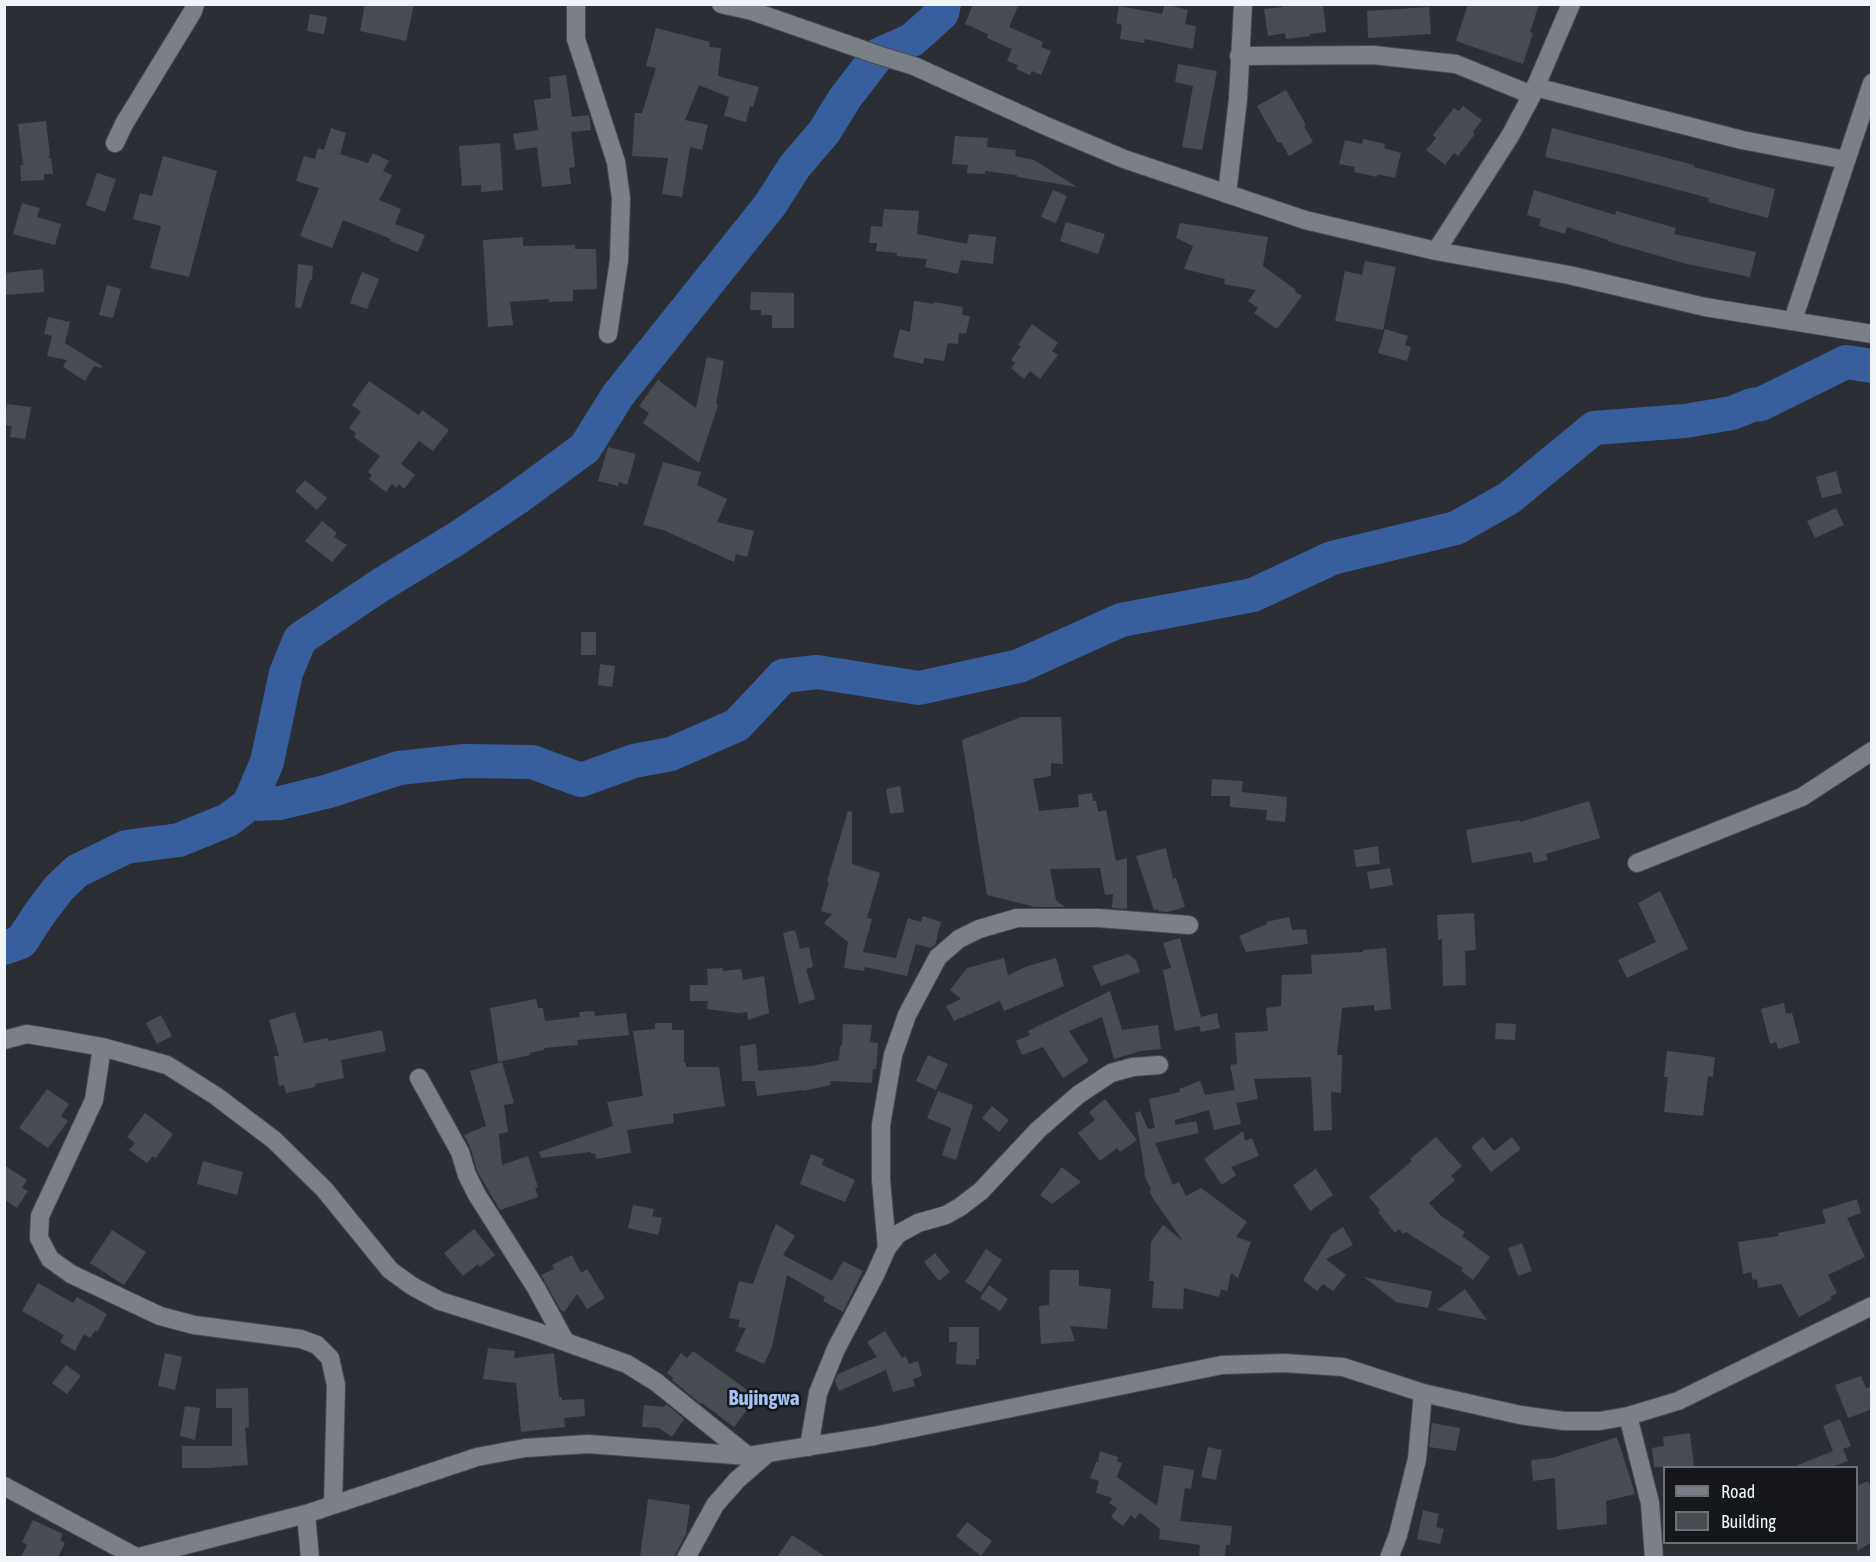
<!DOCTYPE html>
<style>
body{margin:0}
#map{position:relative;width:1876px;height:1562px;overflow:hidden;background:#2b2f35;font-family:"Asap Condensed",sans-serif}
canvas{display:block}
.frame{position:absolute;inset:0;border:6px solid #f0f3f7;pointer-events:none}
.legend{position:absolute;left:1663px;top:1466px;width:195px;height:78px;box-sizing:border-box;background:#15171a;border:2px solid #6d6f72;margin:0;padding:8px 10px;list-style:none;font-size:18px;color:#f0f3f7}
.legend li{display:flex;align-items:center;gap:12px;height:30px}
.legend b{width:30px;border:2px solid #6d6f72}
</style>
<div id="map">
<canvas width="1876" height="1562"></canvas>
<div class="frame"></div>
<ul class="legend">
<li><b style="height:8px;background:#7b8088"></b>Road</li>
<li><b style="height:16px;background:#474c53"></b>Building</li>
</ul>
</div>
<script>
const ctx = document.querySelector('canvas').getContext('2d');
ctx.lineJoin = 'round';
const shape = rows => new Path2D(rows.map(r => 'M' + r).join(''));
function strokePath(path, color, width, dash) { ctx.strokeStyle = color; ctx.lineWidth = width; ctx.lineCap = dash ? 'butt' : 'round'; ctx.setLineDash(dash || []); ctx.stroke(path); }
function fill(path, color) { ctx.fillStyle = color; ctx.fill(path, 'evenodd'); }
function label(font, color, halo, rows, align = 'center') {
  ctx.font = font + ' "Asap Condensed",sans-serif'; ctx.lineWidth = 5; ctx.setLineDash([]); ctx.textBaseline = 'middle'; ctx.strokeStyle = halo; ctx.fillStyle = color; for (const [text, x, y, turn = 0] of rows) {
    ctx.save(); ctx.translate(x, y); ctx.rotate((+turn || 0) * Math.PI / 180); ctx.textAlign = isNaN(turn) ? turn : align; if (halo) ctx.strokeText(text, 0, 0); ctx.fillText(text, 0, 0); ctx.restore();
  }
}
const river = shape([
 [249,804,280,803,329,791,399,768,465,761,532,762,581,780,634,761,671,754,737,725,783,676,817,672,919,688,1019,666,1121,620,1253,595,1332,558,1456,528,1509,498,1594,428,1685,421,1732,413,1752,405,1761,404,1846,362,1872,366],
 [4,948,21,942,40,913,59,888,77,871,126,847,179,840,228,820,249,804,267,762,286,673,300,639,379,586,456,539,517,498,585,448,618,395,770,205,795,166,824,132,845,98,878,55,912,40,942,13,944,4]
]);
const building = shape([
 [365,4,414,4,406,41,360,31],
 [973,4,1019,4,1009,27,1043,42,1041,47,1051,51,1041,75,1032,71,1030,75,1016,69,1018,65,1007,61,1012,49,987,38,988,34,965,24],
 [1165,4,1188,10,1185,24,1196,26,1193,49,1145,39,1144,43,1120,39,1122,25,1116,23,1119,6,1162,14],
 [1283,4,1323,4,1326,32,1310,34,1310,36,1286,39,1285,33,1268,36,1264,9,1283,7],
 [1468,4,1539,4,1530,32,1533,33,1523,64,1456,41],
 [1429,7,1431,34,1368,38,1367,11],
 [310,14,327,17,324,34,307,31],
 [656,28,710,42,709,47,721,48,718,76,759,87,753,107,750,106,746,122,724,116,729,97,699,85,685,120,708,125,702,150,690,147,682,197,662,194,668,158,632,156,635,113,642,113,656,68,646,66],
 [1178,64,1217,71,1202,150,1182,147,1193,86,1175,82],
 [566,75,572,117,589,115,591,130,571,132,575,167,569,168,571,184,542,187,537,147,516,150,513,134,538,130,534,100,551,98,549,77],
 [1286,90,1306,125,1304,126,1313,142,1289,156,1281,142,1278,143,1257,106],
 [1463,106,1482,120,1473,132,1475,134,1458,156,1454,153,1445,165,1426,150,1436,138,1433,135,1454,108,1459,111],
 [46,121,50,156,46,157,51,158,53,174,44,174,44,180,21,181,20,165,23,165,18,124],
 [331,128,346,133,340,154,368,163,373,153,389,161,383,171,392,175,379,200,401,209,395,224,425,235,418,252,390,241,391,239,343,220,332,248,300,236,319,188,296,181,304,156,315,159,318,148,324,150],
 [1552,128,1694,165,1694,167,1775,189,1768,218,1708,202,1709,198,1622,175,1545,157],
 [955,136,988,138,987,147,1016,150,1015,156,1034,160,1077,187,1017,177,1017,175,985,171,985,174,967,173,968,165,952,164],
 [1363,139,1385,144,1384,148,1401,153,1395,178,1378,174,1377,177,1354,172,1355,167,1339,164,1345,140,1362,144],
 [500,143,503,190,481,192,481,185,462,186,459,146],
 [163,156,217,171,189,277,150,268,161,226,133,219,140,193,152,196],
 [97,173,116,179,105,212,86,205],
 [1053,190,1067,196,1056,223,1041,217],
 [1534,190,1615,215,1616,211,1676,228,1674,234,1756,252,1750,277,1687,264,1607,241,1608,240,1567,227,1565,234,1539,226,1541,219,1527,215],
 [22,203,40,208,37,217,61,224,55,245,13,234],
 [884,209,919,211,917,234,967,244,969,234,996,237,993,264,961,260,958,274,925,267,927,259,897,256,897,253,876,251,877,243,869,243,871,226,882,227],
 [1066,222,1105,234,1098,254,1060,241],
 [1180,223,1268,237,1263,266,1296,290,1295,292,1302,296,1277,329,1254,313,1258,308,1248,301,1256,290,1224,284,1225,279,1184,269,1193,246,1176,238],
 [523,237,523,246,575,245,575,249,596,249,597,289,573,290,573,301,549,302,549,299,510,302,513,325,488,327,483,240],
 [1365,261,1396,267,1383,330,1335,321,1345,271,1362,275],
 [298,264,313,266,312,280,310,280,301,308,295,307],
 [43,269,44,292,4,295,4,273],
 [362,272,379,279,367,309,350,303],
 [107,285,121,289,113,318,99,315],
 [751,292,794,293,794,328,772,328,772,315,761,315,761,310,750,310],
 [914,301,934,304,934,302,963,307,962,315,970,316,966,334,959,333,958,344,948,343,944,361,924,358,923,364,893,357,900,329,910,332],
 [48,317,70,322,65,343,102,366,102,368,94,366,85,381,63,367,67,360,47,356,52,336,44,334],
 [1032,324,1058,343,1052,351,1058,355,1040,379,1030,371,1024,379,1011,368,1015,363,1011,360,1021,346,1018,345],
 [1385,329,1408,336,1405,345,1411,347,1407,361,1378,353],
 [707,357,724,361,716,404,718,405,699,463,643,423,649,413,639,406,658,380,696,408],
 [369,381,419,415,422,410,449,430,433,451,419,441,401,464,415,475,404,489,399,484,396,488,392,484,386,492,369,479,372,475,368,472,380,456,354,437,356,433,349,428,361,412,352,405],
 [7,404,31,407,25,439,10,437,12,426,4,425],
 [608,447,636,454,627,485,619,482,618,486,598,481],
 [663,462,701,472,697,485,727,499,717,522,754,531,747,557,736,554,734,562,663,530,643,525],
 [1836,471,1842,493,1822,498,1816,477],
 [305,480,327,498,317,510,295,491],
 [1836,508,1844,525,1815,538,1807,521],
 [322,521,337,533,334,537,347,545,332,562,305,541],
 [581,632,596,632,596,655,581,655],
 [600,664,615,666,612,687,598,685],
 [1021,717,1061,717,1063,764,1051,763,1051,776,1033,779,1039,811,1079,807,1078,795,1092,793,1093,801,1096,801,1098,812,1106,810,1116,861,1127,858,1127,909,1112,908,1113,894,1105,895,1100,868,1050,869,1056,900,1065,907,1035,907,987,895,962,740],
 [1212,779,1243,781,1242,792,1287,797,1285,822,1266,820,1267,810,1230,807,1230,796,1211,796],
 [900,786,904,812,890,814,886,789],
 [1589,801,1600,838,1546,854,1548,860,1534,863,1531,852,1472,863,1466,830,1520,820,1520,822],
 [848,811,852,812,852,864,880,873,867,918,872,919,863,952,896,958,908,918,921,922,923,916,941,922,935,945,931,948,916,944,907,976,865,967,864,971,844,968,848,942,824,923,832,914,821,911,829,882,827,881],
 [1378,846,1380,864,1356,867,1354,850],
 [1166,848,1173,879,1176,878,1185,907,1168,912,1158,911,1158,909,1154,910,1136,856],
 [1390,868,1393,885,1370,889,1367,872],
 [1660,891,1688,949,1627,978,1618,960,1656,942,1638,903],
 [1474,913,1476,950,1465,951,1466,985,1443,986,1442,939,1438,940,1437,915],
 [1289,917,1292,930,1306,929,1308,944,1246,952,1239,936,1267,924,1266,922],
 [795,930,800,949,809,947,813,967,806,969,815,999,799,1004,783,933],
 [1180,938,1201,1017,1217,1013,1220,1028,1201,1032,1199,1026,1175,1031,1163,970,1171,968,1163,943],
 [1386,948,1391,1009,1374,1011,1374,1005,1342,1008,1337,1055,1342,1055,1341,1093,1331,1092,1332,1130,1314,1131,1311,1077,1254,1079,1258,1099,1237,1103,1236,1101,1241,1124,1214,1130,1209,1110,1175,1120,1175,1125,1196,1121,1199,1133,1155,1143,1173,1185,1179,1182,1186,1196,1201,1188,1247,1222,1236,1237,1251,1242,1238,1278,1231,1273,1227,1291,1221,1289,1219,1297,1184,1288,1183,1309,1152,1308,1154,1281,1149,1281,1151,1242,1163,1225,1183,1241,1154,1200,1149,1191,1151,1190,1144,1174,1145,1173,1135,1113,1140,1111,1148,1129,1155,1128,1149,1099,1180,1092,1179,1089,1200,1081,1205,1095,1235,1090,1230,1065,1237,1064,1235,1033,1268,1031,1266,1008,1281,1006,1282,975,1312,974,1311,955,1363,952,1363,950],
 [1128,954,1136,960,1140,972,1101,986,1092,966],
 [1004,958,1008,975,1028,966,1056,958,1064,986,1004,1011,1000,1001,954,1021,946,1006,961,999,950,990,967,968],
 [723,968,723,971,741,969,743,980,764,976,769,1013,748,1020,747,1012,738,1013,707,1009,708,1001,690,1001,690,985,708,985,707,969],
 [1110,991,1122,1030,1158,1025,1161,1049,1141,1051,1114,1059,1102,1017,1069,1031,1089,1061,1063,1078,1043,1047,1022,1055,1016,1041,1030,1035,1028,1031],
 [536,999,538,1008,543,1008,545,1021,580,1017,579,1012,594,1011,595,1016,626,1013,629,1035,577,1040,578,1045,544,1048,544,1050,529,1053,530,1055,498,1062,490,1008],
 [1784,1003,1786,1014,1792,1013,1800,1043,1778,1049,1776,1042,1770,1044,1761,1009],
 [295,1012,304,1043,328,1038,329,1041,382,1030,386,1051,341,1060,344,1078,315,1084,315,1087,286,1093,284,1085,279,1086,274,1056,279,1056,269,1020],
 [161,1015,172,1036,157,1044,146,1023],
 [655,1023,672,1023,672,1030,684,1030,684,1063,686,1063,686,1067,719,1067,725,1106,673,1114,674,1123,627,1130,631,1153,596,1159,595,1153,591,1154,591,1152,541,1158,539,1152,613,1126,607,1102,643,1096,633,1031,655,1029],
 [1496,1023,1516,1024,1515,1040,1495,1039],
 [843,1024,872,1025,870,1042,878,1043,876,1069,873,1069,872,1083,830,1081,831,1085,803,1091,803,1090,757,1096,755,1081,742,1081,740,1046,756,1044,758,1071,812,1066,839,1060,840,1046,842,1046],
 [1667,1051,1715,1057,1713,1077,1708,1076,1703,1116,1664,1112,1668,1077,1664,1077],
 [928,1055,948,1064,936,1090,916,1081],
 [502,1062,514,1103,504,1105,508,1132,499,1134,502,1165,528,1156,538,1187,535,1188,538,1197,500,1210,477,1171,471,1149,464,1135,486,1126,470,1071],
 [47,1089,69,1104,61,1116,68,1121,48,1148,19,1128],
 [938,1091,973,1105,956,1160,942,1155,951,1128,927,1118],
 [1105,1099,1137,1140,1120,1152,1117,1148,1100,1161,1078,1133,1095,1120,1089,1112],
 [992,1106,1009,1120,999,1132,982,1118],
 [145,1113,173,1134,156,1158,153,1156,147,1163,129,1150,135,1143,127,1137],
 [1243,1131,1245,1141,1252,1138,1259,1156,1231,1167,1236,1175,1222,1185,1204,1159],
 [1436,1137,1462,1166,1451,1176,1455,1180,1429,1203,1441,1216,1465,1232,1462,1236,1490,1257,1473,1280,1461,1271,1463,1268,1406,1232,1403,1234,1399,1229,1395,1233,1378,1212,1380,1210,1369,1197,1412,1161,1410,1159],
 [1483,1137,1494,1151,1512,1137,1521,1149,1491,1172,1471,1147],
 [811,1154,824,1159,822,1165,855,1180,845,1202,800,1184],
 [203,1161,243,1172,237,1195,197,1184],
 [4,1165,27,1180,22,1188,28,1191,17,1208,4,1199],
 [1062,1167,1081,1182,1052,1204,1040,1195],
 [1316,1169,1333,1195,1310,1211,1293,1185],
 [1857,1199,1861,1213,1847,1218,1865,1257,1828,1275,1837,1293,1830,1297,1832,1299,1799,1317,1781,1284,1758,1288,1757,1279,1753,1280,1751,1272,1743,1274,1738,1242,1779,1236,1778,1233,1826,1223,1822,1210],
 [633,1205,654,1209,652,1216,662,1218,658,1235,628,1228],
 [776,1224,795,1236,783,1255,832,1281,843,1261,863,1271,843,1312,823,1301,825,1297,787,1275,772,1347,764,1364,735,1351,746,1328,738,1327,740,1320,729,1318,739,1281,753,1284,772,1233],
 [1343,1227,1353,1245,1326,1259,1346,1275,1333,1291,1323,1284,1317,1291,1303,1280,1332,1234],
 [474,1229,495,1255,480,1267,478,1264,463,1276,444,1253],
 [112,1230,146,1252,124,1285,90,1263],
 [1522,1243,1532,1271,1518,1276,1508,1248],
 [986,1249,1002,1260,981,1292,965,1282],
 [935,1253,950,1272,939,1281,924,1262],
 [572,1255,581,1273,587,1269,605,1298,587,1309,577,1294,564,1312,560,1309,541,1275,554,1269,552,1265],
 [1050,1270,1079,1270,1079,1286,1111,1289,1107,1329,1070,1326,1075,1341,1041,1344,1039,1306,1049,1305],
 [1364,1277,1432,1291,1428,1308,1396,1302],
 [38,1283,73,1303,77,1297,107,1314,97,1332,95,1331,90,1338,84,1334,75,1351,60,1342,64,1335,22,1311],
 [989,1285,1008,1299,1000,1311,980,1298],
 [1465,1289,1487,1320,1437,1310],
 [949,1327,979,1327,979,1359,976,1359,976,1365,956,1364,957,1342,949,1342],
 [885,1331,902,1358,906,1356,909,1364,918,1361,922,1376,913,1379,915,1386,893,1392,886,1370,839,1391,835,1381,838,1374,877,1357,867,1342],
 [488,1348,515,1351,514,1358,554,1353,559,1397,562,1397,562,1400,584,1399,585,1416,564,1418,565,1427,521,1432,516,1383,483,1379],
 [693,1351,757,1397,734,1427,702,1403,701,1404,672,1380,673,1378,667,1373,681,1353,687,1358],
 [165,1353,182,1357,175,1390,158,1386],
 [66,1365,81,1376,67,1394,52,1383],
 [1861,1376,1866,1388,1872,1386,1872,1409,1848,1418,1835,1385],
 [248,1388,249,1427,245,1428,248,1465,209,1468,182,1468,182,1446,232,1446,232,1408,216,1408,216,1389],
 [666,1404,684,1419,672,1437,659,1428,642,1427,644,1405,664,1407],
 [185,1406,200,1408,195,1440,180,1436],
 [1840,1419,1851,1446,1843,1449,1848,1461,1832,1467,1793,1467,1833,1451,1823,1426],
 [1432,1423,1460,1428,1456,1451,1429,1447],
 [1690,1433,1694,1467,1654,1467,1652,1448,1664,1446,1663,1437],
 [1617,1437,1635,1494,1606,1501,1607,1524,1557,1530,1555,1478,1533,1481,1531,1460,1552,1458],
 [1208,1447,1222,1450,1216,1480,1201,1477],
 [1100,1451,1118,1457,1117,1461,1122,1463,1117,1477,1157,1506,1164,1465,1194,1470,1191,1489,1185,1488,1180,1521,1232,1526,1230,1545,1226,1545,1225,1557,1199,1557,1200,1545,1159,1539,1160,1529,1140,1513,1135,1519,1131,1515,1123,1526,1111,1517,1117,1508,1109,1503,1113,1498,1096,1493,1099,1481,1090,1478,1096,1462,1098,1462],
 [1868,1481,1872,1489,1872,1542,1857,1551,1857,1486],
 [648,1499,690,1505,686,1534,674,1557,640,1557],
 [1423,1510,1439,1514,1436,1527,1444,1529,1440,1544,1417,1539],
 [33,1520,63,1534,60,1540,65,1543,58,1557,21,1557,27,1545,22,1542],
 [967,1522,992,1541,981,1556,956,1536],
 [792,1535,826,1557,777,1557]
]);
const minor = shape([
 [576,4,576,39,616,162,621,198,619,260,608,334],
 [721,4,752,11,878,55,914,66,1046,126,1124,159,1305,220,1436,251,1569,275,1705,307,1872,334],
 [1239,56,1373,55,1456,64,1532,95],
 [1535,87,1742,140,1846,160],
 [115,143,124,124,193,11,195,4],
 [1227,194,1238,99,1243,4],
 [1436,251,1510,136,1532,95,1571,4],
 [1793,320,1872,83],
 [1637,863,1802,797,1872,751],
 [4,1040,27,1034,63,1040,102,1047,167,1065,216,1096,274,1140,324,1189,390,1270,412,1286,440,1301,532,1330,627,1364,656,1382,748,1456],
 [102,1047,94,1100,40,1216,39,1238,50,1259,71,1274,160,1316,194,1325,301,1339,317,1345,330,1358,336,1385,333,1505],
 [419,1078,460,1152,467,1175,477,1195,536,1288,565,1341],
 [887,1248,881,1180,881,1125,893,1055,907,1015,938,957,959,939,979,929,1017,918,1098,918,1189,925],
 [1628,1416,1650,1503,1654,1558],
 [809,1447,818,1393,836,1349,875,1275,887,1248,898,1234,918,1223,946,1215,960,1207,981,1191,1038,1130,1078,1095,1111,1073,1133,1067,1159,1065],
 [4,1486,136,1557],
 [306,1514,310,1558],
 [135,1558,306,1514,477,1457,525,1448,588,1444,748,1456,874,1436,1222,1365,1284,1363,1343,1367,1423,1393,1520,1415,1564,1421,1600,1421,1628,1416,1678,1401,1872,1306],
 [686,1558,715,1505,737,1480,768,1453],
 [1389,1558,1398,1535,1417,1459,1423,1393]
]);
const quarterNames = [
 ["Bujingwa",764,1398]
];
strokePath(river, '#385f9d', 34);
fill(building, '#474c53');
strokePath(minor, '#484c51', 20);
strokePath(minor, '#7b8088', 18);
label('bold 21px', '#a4c4f7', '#15171a', quarterNames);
</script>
